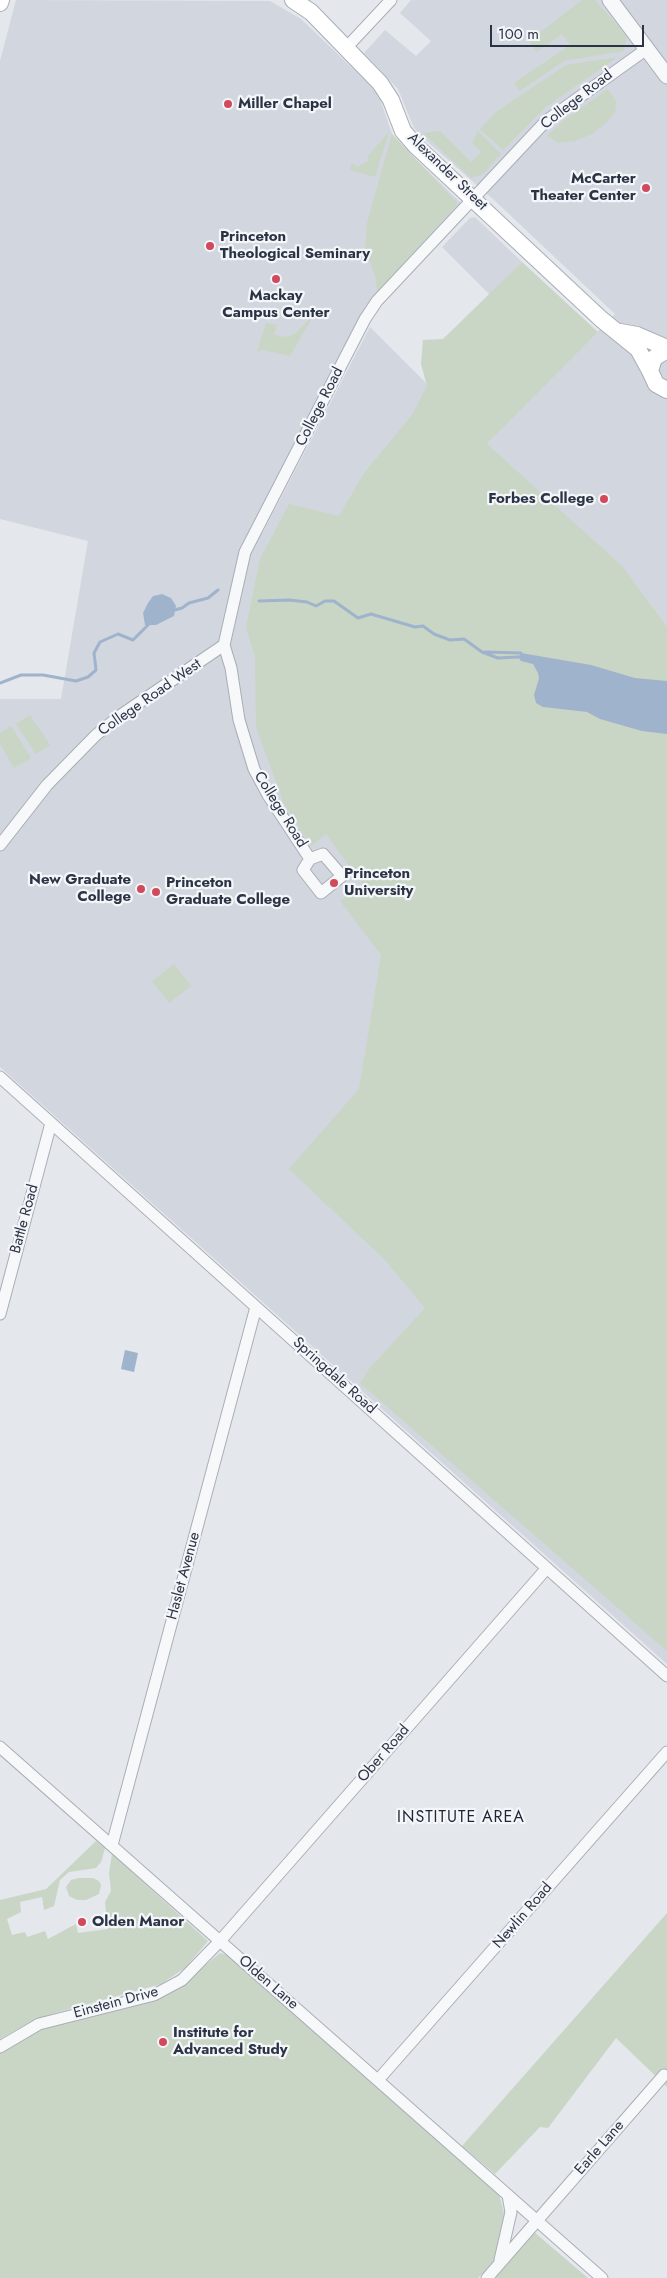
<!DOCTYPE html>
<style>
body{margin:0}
#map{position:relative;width:667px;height:2278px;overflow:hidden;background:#e4e7ec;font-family:Jost,sans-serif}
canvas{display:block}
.scale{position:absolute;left:490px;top:25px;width:154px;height:22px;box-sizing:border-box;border:2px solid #2b3445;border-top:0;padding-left:6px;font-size:15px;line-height:18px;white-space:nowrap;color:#2b3445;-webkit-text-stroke:4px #f4f6f9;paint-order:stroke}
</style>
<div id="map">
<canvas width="667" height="2278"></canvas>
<div class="scale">100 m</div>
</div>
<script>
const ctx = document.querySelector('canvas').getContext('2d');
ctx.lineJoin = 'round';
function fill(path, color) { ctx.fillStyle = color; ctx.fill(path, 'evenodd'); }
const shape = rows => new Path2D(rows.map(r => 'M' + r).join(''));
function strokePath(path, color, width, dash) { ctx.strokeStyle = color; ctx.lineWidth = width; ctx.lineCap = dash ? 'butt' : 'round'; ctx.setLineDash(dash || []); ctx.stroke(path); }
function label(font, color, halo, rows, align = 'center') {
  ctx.font = font + ' Jost,sans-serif'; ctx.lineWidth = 4.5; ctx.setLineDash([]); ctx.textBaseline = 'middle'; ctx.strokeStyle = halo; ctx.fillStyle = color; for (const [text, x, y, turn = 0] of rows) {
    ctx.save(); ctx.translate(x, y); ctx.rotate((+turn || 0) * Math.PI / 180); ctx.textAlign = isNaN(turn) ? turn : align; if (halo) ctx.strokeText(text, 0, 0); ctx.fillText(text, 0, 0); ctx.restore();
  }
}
const built = shape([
 [16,0,270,1,301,19,370,85,380,99,392,134,398,142,461,203,380,289,366,308,248,549,263,532,370,327,487,444,615,314,493,199,423,138,414,128,398,89,364,53,385,30,416,56,431,41,400,13,411,0,667,0,667,1664,0,1067,0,699,61,699,88,541,0,519,0,61],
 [475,217,522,262,490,295,442,247,470,218]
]);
const green = shape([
 [582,0,595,0,627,36,624,51,564,61,520,91,514,83,570,45,562,34,537,52,529,41],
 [613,58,616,58,546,107,503,150,480,129,497,111,566,65],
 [608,89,617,103,615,112,604,125,592,134,575,141,559,143,547,136,563,121],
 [440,131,471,162,481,152,472,143,478,131,501,154,483,174,471,178,423,133],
 [389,132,375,177,350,170,352,163,357,167,368,161,368,156],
 [392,134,458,204,377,292,376,279,365,248,367,223],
 [522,262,598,332,487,444,622,566,667,627,667,1651,360,1383,369,1369,425,1308,385,1260,289,1169,359,1089,381,955,340,901,363,885,326,834,311,846,284,804,256,727,255,657,246,627,260,559,289,504,339,516,364,473,412,415,427,386,421,364,423,340,443,339],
 [315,313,290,356,263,350,257,352,266,323,277,325,274,335,288,337,296,333],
 [30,715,50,745,36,754,16,724],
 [11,726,31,758,14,768,0,744,0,733],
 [174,964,191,986,169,1003,152,981],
 [96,1841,105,1848,101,1862,96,1868,69,1872,60,1880,54,1906,44,1910,42,1897,20,1902,21,1912,7,1919,12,1935,25,1932,27,1937,45,1931,48,1939,76,1924,78,1933,108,1929,105,1902,111,1891,109,1873,112,1854,208,1941,185,1968,161,1984,55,2013,30,2022,0,2039,0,1900,46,1889],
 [79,1878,93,1878,99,1881,101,1885,99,1894,86,1900,77,1900,69,1896,66,1887,71,1880],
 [667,1913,667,2087,616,2038,548,2128,540,2127,495,2174,462,2146],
 [220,1953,227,1955,499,2194,504,2213,500,2246,493,2262,478,2278,0,2278,0,2052,27,2035,48,2026,164,1995,176,1990],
 [534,2232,588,2278,494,2278]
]);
const water = shape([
 [162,594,171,598,176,606,174,616,156,625,145,625,143,613,148,603,153,596],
 [521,653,591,665,635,678,667,681,667,734,642,731,600,719,587,712,543,707,536,703,534,695,539,678,538,673,533,664,521,661,518,657],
 [125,1350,138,1353,134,1372,121,1369]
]);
const stream = shape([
 [259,601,289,600,307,602,316,606,325,601,334,601,358,618,371,614,415,627,423,626,434,634,450,640,464,639,482,652,498,658,518,657],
 [171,611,182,608,189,603,208,598,218,590],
 [485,652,521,653],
 [0,683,21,675,43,675,76,681,88,677,96,670,94,653,100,642,118,634,133,640,149,624]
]);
const minor = shape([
 [346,48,391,0],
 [0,845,47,785,96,735,121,715,224,645],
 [323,854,342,876,321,893,303,870,310,859,323,854],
 [310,859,268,795,254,769,239,720,231,668,224,645,245,552,365,319,377,301,546,121,648,48],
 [0,1077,667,1676],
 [0,1314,51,1123],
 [0,1747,602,2278],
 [112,1845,256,1307],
 [0,2047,39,2024,154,1995,182,1980,220,1941,547,1568],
 [378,2080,667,1752],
 [500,2260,511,2212,508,2195],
 [487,2278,664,2075]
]);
const tertiary = shape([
 [610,0,667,76]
]);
const secondary = shape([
 [293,0,311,12,380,83,391,100,403,131,416,146,601,319,638,349,650,371],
 [0,3,1,0],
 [620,332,637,335,667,348],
 [667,350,654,358,650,371,656,384,667,390]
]);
const markers = [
 [228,104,5,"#d1495b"],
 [646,188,5,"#d1495b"],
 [210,246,5,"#d1495b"],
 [276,279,5,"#d1495b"],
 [604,499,5,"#d1495b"],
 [334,883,5,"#d1495b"],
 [141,889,5,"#d1495b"],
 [156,892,5,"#d1495b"],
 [82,1922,5,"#d1495b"],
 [163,2042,5,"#d1495b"]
];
const streetNames = [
 ["College Road",577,100,-38],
 ["Alexander Street",447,172,44],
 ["College Road",320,407,-63],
 ["College Road West",150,698,-35],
 ["College Road",280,810,58],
 ["Battle Road",25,1219,-75],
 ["Springdale Road",334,1376,42],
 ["Haslet Avenue",184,1576,-75],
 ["Ober Road",384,1754,-49],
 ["Newlin Road",523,1916,-49],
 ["Olden Lane",268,1983,41],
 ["Einstein Drive",116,2003,-15],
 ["Earle Lane",600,2148,-49]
];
const poiNames = [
 ["Miller Chapel",238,104],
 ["McCarter",636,179,"right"],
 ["Theater Center",636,196,"right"],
 ["Princeton",220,237],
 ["Theological Seminary",220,254],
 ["Mackay",276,296,"center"],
 ["Campus Center",276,313,"center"],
 ["Forbes College",594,499,"right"],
 ["Princeton",344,874],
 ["University",344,891],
 ["New Graduate",131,880,"right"],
 ["College",131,897,"right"],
 ["Princeton",166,883],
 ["Graduate College",166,900],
 ["Olden Manor",92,1922],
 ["Institute for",173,2033],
 ["Advanced Study",173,2050]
];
const neighbourhoodNames = [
 ["INSTITUTE AREA",461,1818]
];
fill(built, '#d2d6de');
fill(green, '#c9d6c5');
fill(water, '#9fb4cc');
strokePath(stream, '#9fb4cc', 3);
strokePath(minor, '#a9aeb7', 13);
strokePath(tertiary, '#a9aeb7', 17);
strokePath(secondary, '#a9aeb7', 18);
strokePath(minor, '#f7f8fa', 11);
strokePath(tertiary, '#f7f8fa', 15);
strokePath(secondary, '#fff', 16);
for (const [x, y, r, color] of markers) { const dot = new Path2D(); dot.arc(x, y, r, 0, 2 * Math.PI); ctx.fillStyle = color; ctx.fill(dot); strokePath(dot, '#f4f6f9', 2); }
label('15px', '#2b3445', '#f4f6f9', streetNames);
label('bold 15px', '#2b3445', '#f4f6f9', poiNames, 'left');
ctx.letterSpacing = '1px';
label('16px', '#1d2536', '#f4f6f9', neighbourhoodNames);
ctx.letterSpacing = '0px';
</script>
